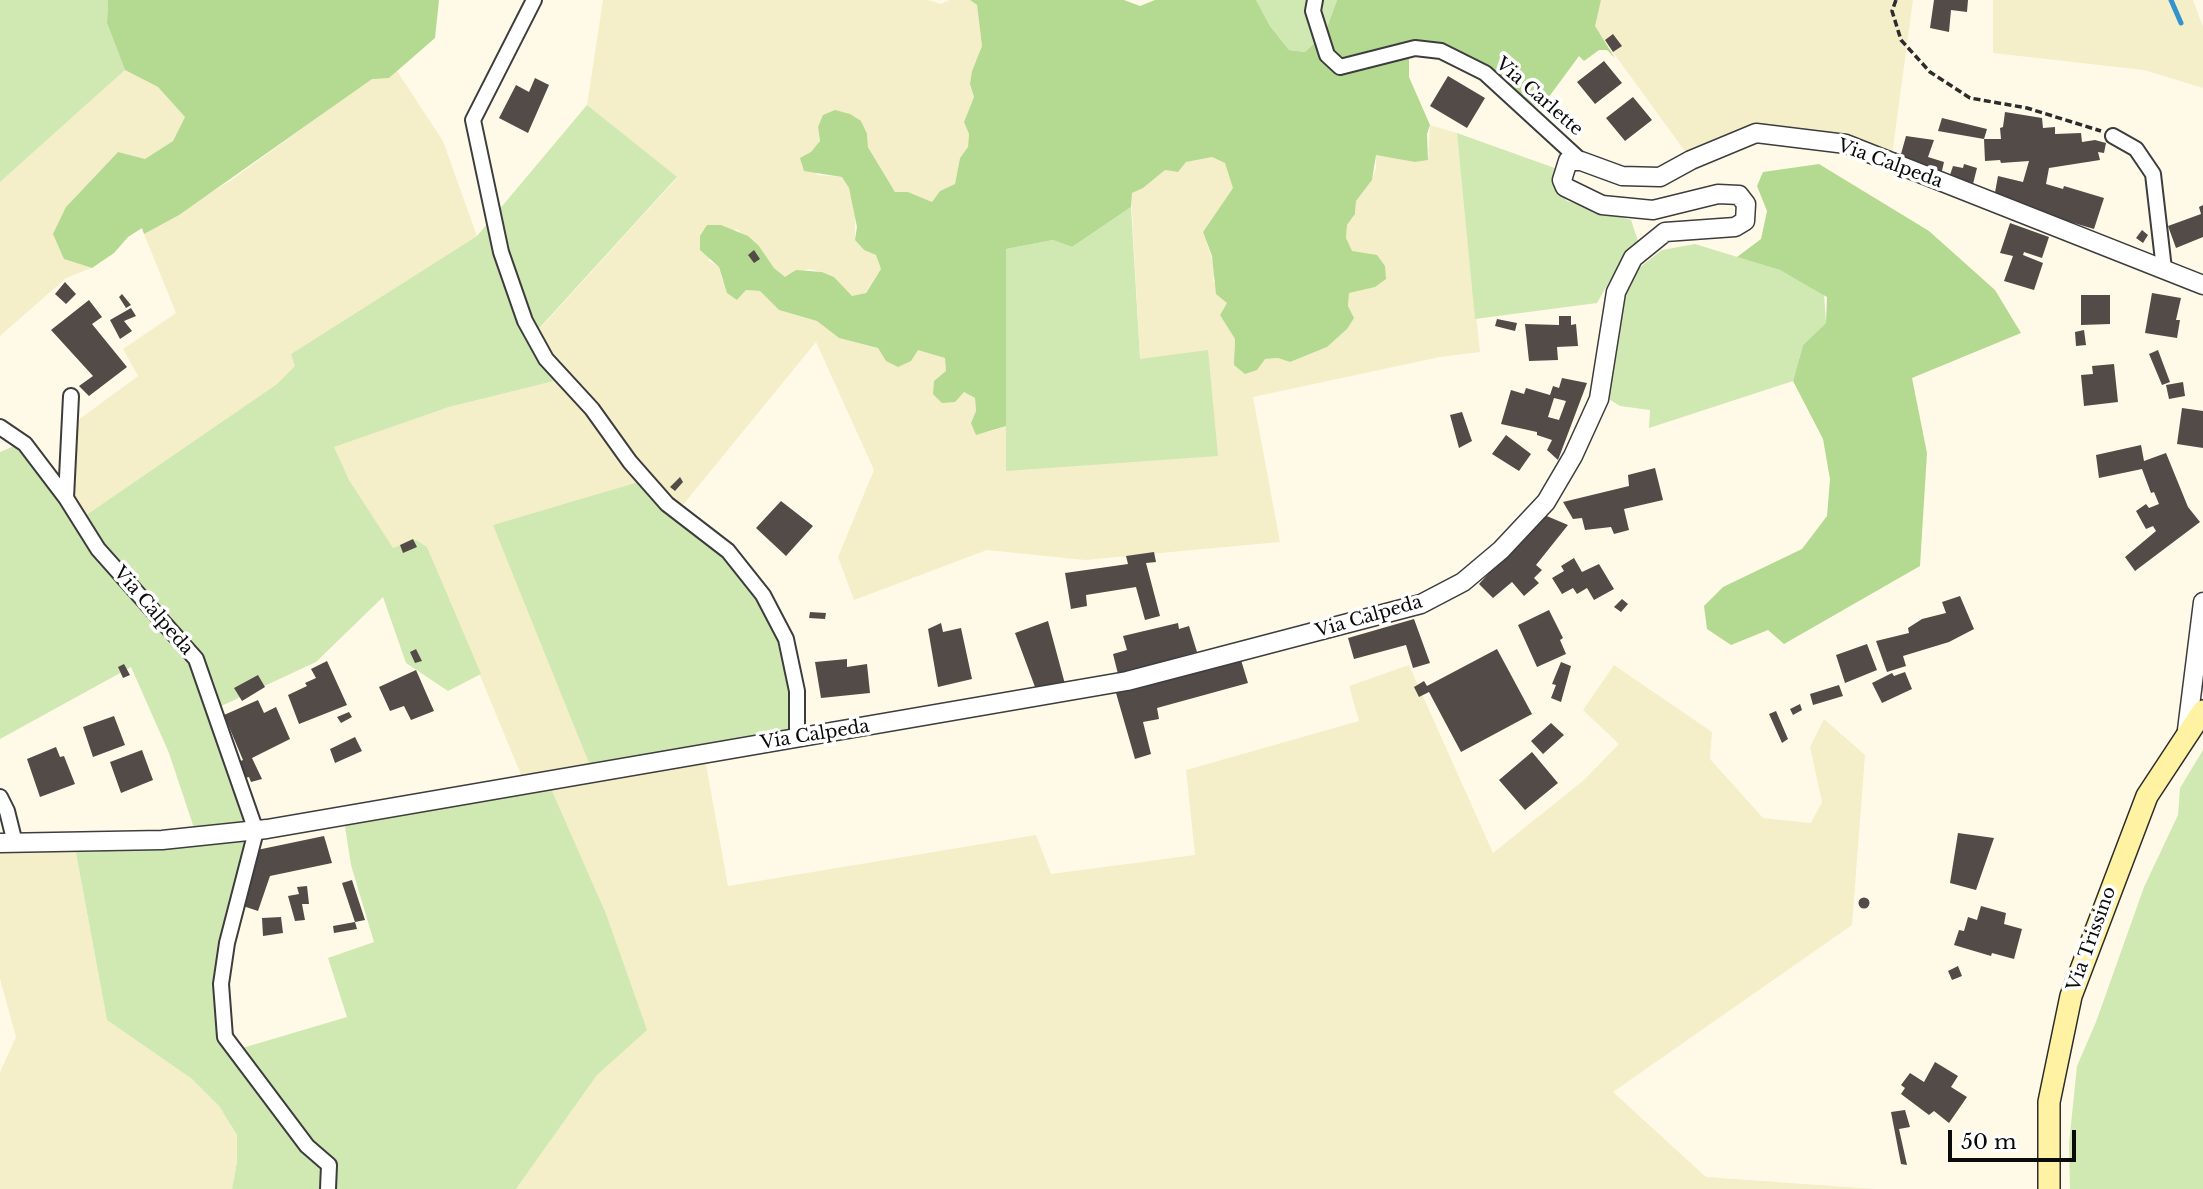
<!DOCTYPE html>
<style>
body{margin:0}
#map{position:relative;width:2203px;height:1189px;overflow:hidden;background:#fffae7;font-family:"Libre Baskerville",serif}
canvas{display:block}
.scale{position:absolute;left:1948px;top:1130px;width:128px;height:32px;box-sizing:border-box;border:4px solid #0a0a0a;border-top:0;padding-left:9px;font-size:21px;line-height:24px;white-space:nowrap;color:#0a0a0a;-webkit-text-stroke:5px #fff;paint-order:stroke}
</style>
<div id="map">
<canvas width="2203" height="1189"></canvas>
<div class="scale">50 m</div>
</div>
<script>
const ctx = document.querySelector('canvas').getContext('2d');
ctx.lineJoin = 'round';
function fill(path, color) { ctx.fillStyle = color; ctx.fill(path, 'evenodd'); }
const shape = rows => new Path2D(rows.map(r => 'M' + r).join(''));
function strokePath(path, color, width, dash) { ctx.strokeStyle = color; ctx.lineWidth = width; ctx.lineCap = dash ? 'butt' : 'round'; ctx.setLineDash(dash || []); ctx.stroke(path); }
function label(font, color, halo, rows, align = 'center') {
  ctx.font = font + ' "Libre Baskerville",serif'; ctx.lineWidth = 7; ctx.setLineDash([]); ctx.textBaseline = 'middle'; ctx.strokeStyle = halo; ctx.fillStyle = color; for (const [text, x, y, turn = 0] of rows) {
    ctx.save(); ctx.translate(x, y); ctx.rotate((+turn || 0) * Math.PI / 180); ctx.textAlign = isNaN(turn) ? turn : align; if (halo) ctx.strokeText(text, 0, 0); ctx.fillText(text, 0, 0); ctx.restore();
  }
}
const farmland = shape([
 [603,0,928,0,941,4,950,0,970,0,977,5,982,46,972,71,970,84,974,97,964,122,969,134,968,147,960,158,955,184,940,191,932,202,908,192,895,192,868,146,867,134,818,127,820,141,811,152,817,175,843,177,849,188,855,214,855,240,864,250,876,255,881,269,865,293,852,297,834,277,822,272,809,269,785,277,774,268,759,246,736,229,708,260,719,267,722,280,737,300,746,290,760,291,779,310,817,321,839,338,878,348,886,361,918,349,945,358,946,372,964,392,975,398,976,411,971,423,988,432,1006,426,1006,471,1140,360,1131,193,1143,188,1165,170,1178,172,1186,162,1199,158,1212,157,1225,163,1231,175,1233,188,1203,232,1215,268,1213,281,1227,303,1220,315,1235,339,1234,352,1257,370,1264,359,1278,358,1290,362,1327,347,1347,329,1349,293,1361,289,1346,238,1347,225,1355,214,1356,201,1372,180,1376,168,1376,154,1415,162,1428,160,1430,125,1457,133,1480,352,1440,357,1253,397,1280,542,1085,560,987,550,854,600,838,557,874,470,816,342,678,511,645,480,494,525,593,773,704,753,728,886,1036,835,1051,874,1195,855,1186,770,1359,721,1349,686,1409,665,1493,853,1584,780,1619,744,1583,710,1614,665,1712,732,1710,759,1763,818,1811,823,1822,802,1810,747,1824,719,1865,755,1852,925,1613,1092,1706,1177,1875,1189,516,1189,597,1075,647,1029,526,787,427,547,416,541,393,549,349,480,333,447,449,407,562,379,533,336,677,178,587,105],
 [1601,0,1913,0,1891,163,1755,133,1692,161,1594,26],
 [1993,0,2193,0,2203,27,2203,88,2144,70,1993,53],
 [125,70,158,87,185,117,173,141,145,159,118,152,66,207,64,259,92,268,66,278,0,336,0,182],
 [397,71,443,141,477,236,291,354,296,366,277,384,79,520,72,511,66,429,138,376,123,349,176,313,144,234,230,181,372,78,389,78],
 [74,842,107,1020,192,1079,219,1106,237,1135,237,1162,232,1189,0,1189,0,1072,16,1037,0,979,0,843]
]);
const green = shape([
 [0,0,108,0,107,23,125,70,0,182],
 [1256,0,1337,0,1325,33,1305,52,1289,50,1270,26],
 [587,105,677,177,533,335,562,379,449,407,334,447,349,480,393,548,416,540,427,547,481,674,448,691,406,663,383,597,316,662,217,708,255,830,226,967,227,1027,239,1049,347,1017,328,958,374,942,351,865,343,814,548,782,606,914,647,1030,597,1075,516,1189,232,1189,237,1162,237,1135,219,1106,192,1079,107,1020,74,842,194,828,169,753,131,667,0,739,0,452,21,443,79,520,277,384,295,366,291,354,477,236],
 [1457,133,1563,171,1558,190,1567,201,1631,220,1638,241,1625,254,1597,303,1475,319],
 [1131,207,1140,359,1208,350,1218,456,1006,471,1006,249,1053,240,1072,247],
 [1695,244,1780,270,1824,294,1826,323,1803,345,1793,381,1649,428,1650,410,1620,406,1601,394,1624,290,1639,268,1662,250],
 [645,480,727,550,785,640,797,741,593,773,493,525],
 [2203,750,2203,1189,2070,1189,2069,1144,2077,1066,2096,1022,2144,887,2178,815,2180,788]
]);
const forest = shape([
 [108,0,439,0,435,38,389,78,372,79,179,215,144,234,142,228,128,237,114,253,92,268,64,259,53,234,66,207,118,152,145,159,173,141,185,117,158,87,125,70,107,23],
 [970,0,1124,0,1140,6,1155,0,1256,0,1270,26,1289,50,1305,52,1325,33,1337,0,1601,0,1595,26,1615,58,1607,50,1599,50,1584,61,1579,56,1540,109,1452,47,1437,46,1409,57,1409,77,1430,125,1427,134,1428,160,1415,162,1376,155,1372,180,1356,201,1355,214,1347,225,1346,238,1352,251,1377,255,1385,266,1386,279,1375,287,1349,293,1348,306,1354,318,1347,329,1327,347,1290,362,1278,358,1265,359,1257,370,1245,374,1234,365,1235,339,1220,315,1227,303,1216,294,1212,256,1203,232,1233,188,1225,163,1212,157,1186,162,1178,172,1165,170,1143,188,1132,193,1131,207,1072,247,1053,240,1006,249,1006,426,976,435,971,423,976,411,975,398,964,392,955,402,942,403,933,394,934,381,946,371,945,358,918,350,911,361,898,367,886,361,878,348,839,338,817,321,779,310,760,291,746,290,737,300,727,293,719,267,700,250,700,236,707,225,721,225,748,236,759,246,774,268,785,277,796,270,822,272,834,277,852,296,866,293,881,269,876,255,864,250,855,240,857,227,849,188,842,177,804,171,800,158,811,152,820,141,818,127,823,115,835,110,850,114,861,121,867,134,868,147,895,192,908,192,932,202,940,191,955,184,960,158,968,147,969,134,964,122,974,97,970,84,972,71,982,46,977,5],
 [1819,164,1929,231,1995,290,2021,333,1912,378,1927,453,1920,566,1784,644,1768,630,1731,645,1707,629,1704,606,1723,587,1802,549,1827,516,1830,479,1823,439,1793,381,1803,345,1826,323,1827,297,1780,270,1737,257,1761,239,1767,211,1757,186,1763,172]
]);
const stream = shape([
 [2171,0,2181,23]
]);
const building = shape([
 [1934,0,1968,0,1967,12,1951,10,1949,32,1930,28],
 [1613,34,1622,46,1613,52,1605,40],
 [1604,61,1622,83,1595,104,1577,82],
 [1448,76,1485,98,1467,128,1430,106],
 [535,78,549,85,528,133,499,118,516,85,529,92],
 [1633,97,1652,120,1625,141,1606,118],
 [2005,112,2042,118,2043,128,2055,127,2055,134,2081,133,2082,142,2095,140,2106,143,2104,153,2098,152,2100,160,2049,168,2046,184,2063,189,2064,186,2104,198,2094,229,2067,221,2066,224,1994,198,1998,176,2023,182,2029,161,2001,163,2000,160,1985,161,1984,139,1938,131,1942,118,1987,129,1984,139,2001,139,2000,128,2003,127],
 [1906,136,1934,140,1928,157,1944,162,1941,175,1891,161,1894,152,1901,154],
 [1964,164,1977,168,1973,184,1950,175,1953,166,1963,168],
 [2203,205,2203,237,2176,248,2168,226,2201,214,2199,207],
 [2010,223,2049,237,2042,258,2024,252,2023,255,2043,263,2034,290,2004,281,2013,256,2000,253],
 [2142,230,2148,235,2143,243,2136,238],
 [754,250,760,259,754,263,748,255],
 [65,282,76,294,66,304,55,294],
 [2152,293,2181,298,2176,320,2180,320,2177,338,2145,333],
 [122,294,131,305,126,308,119,297],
 [2081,295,2110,295,2110,324,2081,325],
 [89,300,102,317,92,324,127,367,89,396,79,386,93,376,51,330],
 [131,308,136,316,124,321,132,331,120,339,110,320],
 [1559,316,1571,316,1571,325,1576,324,1578,346,1557,347,1558,360,1529,361,1525,324,1559,325],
 [1497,319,1517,323,1515,331,1495,326],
 [2084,330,2086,345,2076,346,2075,332],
 [2158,350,2170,382,2162,385,2149,354],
 [2114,364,2118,402,2084,406,2081,375,2093,374,2092,366],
 [1562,378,1587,383,1558,460,1547,450,1552,440,1537,435,1537,432,1501,424,1511,390,1524,394,1526,388,1550,395,1553,386,1559,388],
 [1554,398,1566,401,1559,420,1548,417],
 [2183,382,2185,396,2169,399,2166,385],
 [2182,408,2203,411,2203,448,2177,444],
 [1462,412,1472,441,1459,448,1450,415],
 [1506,435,1531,454,1519,471,1492,454],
 [2141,445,2144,461,2166,453,2188,507,2200,522,2135,571,2125,557,2156,531,2153,526,2146,529,2136,511,2146,504,2149,508,2159,504,2154,492,2151,493,2142,469,2099,478,2096,455],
 [1655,468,1663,500,1624,509,1629,530,1614,534,1611,527,1585,530,1582,518,1573,519,1563,502,1629,486,1628,475],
 [680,477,683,482,675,491,670,487],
 [781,501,813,526,786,556,756,528],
 [1542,514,1568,525,1536,565,1542,570,1534,578,1539,583,1524,596,1512,582,1493,598,1479,584],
 [413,539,417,547,403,553,400,545],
 [1154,552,1156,562,1146,563,1160,616,1145,620,1136,587,1086,595,1087,606,1071,609,1065,573,1128,564,1126,556],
 [1574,558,1582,572,1599,564,1614,589,1594,600,1587,588,1577,594,1573,588,1562,594,1552,578,1564,571,1561,566],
 [1960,596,1974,629,1949,642,1903,656,1906,666,1887,672,1876,641,1909,633,1908,628,1922,619,1946,613,1942,602],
 [1622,599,1628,604,1621,612,1614,607],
 [1549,610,1563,638,1560,640,1566,654,1537,667,1518,625],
 [810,612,826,613,825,619,809,618],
 [1414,619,1430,663,1413,668,1406,645,1354,659,1348,638],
 [1048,621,1065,684,1035,687,1015,633],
 [941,623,943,632,961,628,972,679,938,687,928,629],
 [1178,623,1179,629,1189,626,1197,652,1118,674,1113,654,1127,650,1123,636],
 [1867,644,1877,670,1845,683,1836,655],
 [416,649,422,661,415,663,410,652],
 [1497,649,1532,714,1461,752,1429,692,1419,697,1414,687,1424,681,1427,686],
 [847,659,847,667,867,664,870,693,821,698,815,662],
 [1241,660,1248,683,1157,708,1159,719,1143,722,1151,754,1135,759,1116,693],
 [327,661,347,705,299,724,288,695,307,686,305,683,316,678,311,669],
 [1561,662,1571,666,1561,702,1551,698,1556,685,1552,684],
 [124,664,130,675,123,678,118,667],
 [416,670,434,711,411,720,404,706,390,711,379,687],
 [1905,672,1912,689,1882,703,1872,683,1892,673,1894,676],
 [258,675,265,687,242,701,234,688],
 [1839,685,1843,696,1813,705,1810,694],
 [258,700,264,713,276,707,290,739,252,758,262,779,251,782,249,777,245,778,238,762,243,760,224,715],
 [1800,704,1802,710,1793,715,1790,709],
 [1776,711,1788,739,1782,743,1769,714],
 [349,712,352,717,341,723,337,717],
 [114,716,125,745,93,757,83,727],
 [1551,723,1564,735,1543,754,1531,741],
 [355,737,362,751,335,763,330,749],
 [56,747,60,757,64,756,75,784,40,797,27,759],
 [142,750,153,780,121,793,110,762],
 [1532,752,1558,783,1525,810,1499,780],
 [1958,833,1994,838,1976,890,1950,883],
 [324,836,332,863,270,876,258,911,240,905,257,850],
 [352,880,365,920,355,922,342,883],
 [307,886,309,904,302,904,305,920,295,921,288,896,299,894,297,887],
 '1858.5 903a5.5 5.5 0 1 1 11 0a5.5 5.5 0 1 1-11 0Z',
 [1981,906,2006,913,2004,924,2022,929,2014,959,1992,953,1991,956,1954,945,1959,930,1964,931,1968,917,1977,920],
 [281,917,283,933,263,936,262,918],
 [355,922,357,929,334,933,333,926],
 [1958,966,1962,976,1952,980,1948,971],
 [1935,1062,1958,1076,1951,1087,1967,1097,1949,1123,1934,1111,1929,1115,1901,1094,1905,1088,1901,1085,1910,1073,1924,1082],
 [1905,1110,1910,1127,1899,1129,1907,1165,1901,1164,1891,1112]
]);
const path = shape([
 [1896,0,1892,11,1901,40,1930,72,1970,98,2027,108,2101,131]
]);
const minor = shape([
 [534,0,473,120,501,252,525,321,546,359,592,409,630,462,667,504,728,551,763,595,786,639,797,691,797,738],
 [1315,0,1313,11,1327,55,1340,67,1415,48,1441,51,1485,73,1581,161],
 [2113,136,2136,149,2153,174,2164,269],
 [71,396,66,498,98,549,196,659,256,831,227,943,221,984,225,1037,307,1146,329,1165,328,1189],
 [0,427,25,444,66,498],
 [0,797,7,811,15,843]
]);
const tertiary = shape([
 [2187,730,2203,602],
 [0,843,162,840,267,829,1127,681,1421,604,1463,582,1501,550,1546,502,1573,456,1599,399,1616,292,1633,258,1665,232,1735,227,1745,221,1746,204,1739,195,1718,194,1653,210,1602,205,1565,187,1562,180,1568,161,1581,161,1622,176,1660,177,1691,160,1756,133,1846,144,2203,285]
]);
const secondary = shape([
 [2049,1189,2049,1102,2071,996,2147,796,2203,711]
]);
const streetNames = [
 ["Via Carlette",1539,97,41],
 ["Via Calpeda",1890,164,20],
 ["Via Calpeda",153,611,49],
 ["Via Calpeda",1369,617,-16],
 ["Via Calpeda",815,735,-9],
 ["Via Trissino",2092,939,-70]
];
fill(farmland, '#f4efc8');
fill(green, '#d0e8b2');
fill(forest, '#b4d991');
strokePath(stream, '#3394cd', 5);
fill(building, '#534b47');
strokePath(minor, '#3d3d3d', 18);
strokePath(tertiary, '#3d3d3d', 21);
strokePath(secondary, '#2c2c2c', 24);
strokePath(path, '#2c2c2c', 3.5, [7, 3.5]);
strokePath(minor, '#fff', 14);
strokePath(tertiary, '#fff', 18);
strokePath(secondary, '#fff2a2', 21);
label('18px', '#0a0a0a', '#fff', streetNames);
</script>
